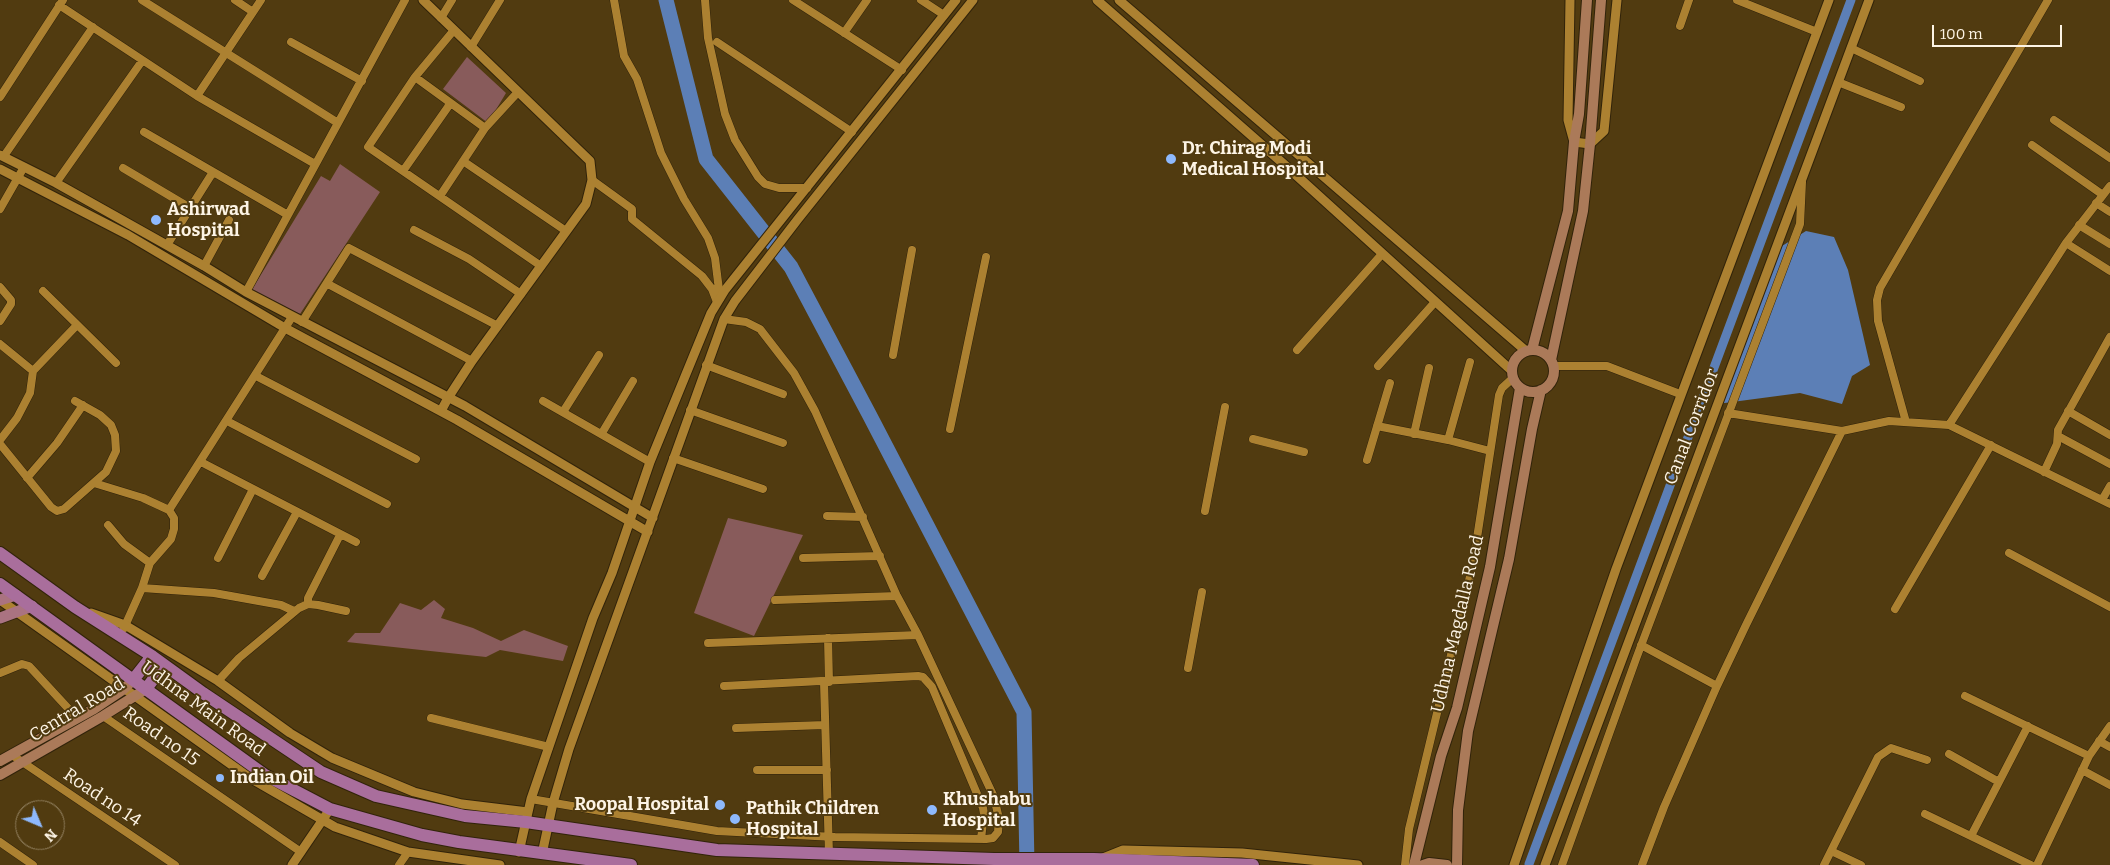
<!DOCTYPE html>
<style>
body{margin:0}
#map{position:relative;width:2110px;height:865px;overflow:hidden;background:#513b10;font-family:Bitter,serif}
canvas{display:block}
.north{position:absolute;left:15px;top:800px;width:50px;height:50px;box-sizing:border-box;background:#513b10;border:1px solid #968565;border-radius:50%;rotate:135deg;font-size:14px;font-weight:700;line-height:20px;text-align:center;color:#fdf4e5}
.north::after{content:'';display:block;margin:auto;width:18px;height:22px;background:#8eb9fd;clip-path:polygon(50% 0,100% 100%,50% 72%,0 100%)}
.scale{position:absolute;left:1932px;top:25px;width:130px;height:22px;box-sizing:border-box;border:2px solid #fdf4e5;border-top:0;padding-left:6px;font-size:15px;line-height:18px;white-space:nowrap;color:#fdf4e5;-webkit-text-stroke:4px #513b10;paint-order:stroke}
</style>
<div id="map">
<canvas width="2110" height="865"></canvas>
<div class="north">N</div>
<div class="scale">100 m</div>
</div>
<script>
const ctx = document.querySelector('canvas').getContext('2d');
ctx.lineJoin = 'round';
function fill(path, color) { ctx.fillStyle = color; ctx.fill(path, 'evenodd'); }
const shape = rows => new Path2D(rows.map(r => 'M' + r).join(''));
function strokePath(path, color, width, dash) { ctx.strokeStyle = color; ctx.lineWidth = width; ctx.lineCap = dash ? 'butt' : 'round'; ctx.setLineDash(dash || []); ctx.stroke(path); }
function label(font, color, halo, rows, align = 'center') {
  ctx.font = font + ' Bitter,serif'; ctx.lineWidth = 4; ctx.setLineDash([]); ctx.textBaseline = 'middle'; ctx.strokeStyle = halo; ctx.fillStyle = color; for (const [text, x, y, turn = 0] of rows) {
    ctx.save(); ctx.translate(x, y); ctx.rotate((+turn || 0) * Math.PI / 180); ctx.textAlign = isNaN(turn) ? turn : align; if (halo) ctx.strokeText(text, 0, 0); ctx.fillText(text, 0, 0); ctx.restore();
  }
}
const green = shape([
 [467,57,506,93,488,123,443,89],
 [340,164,380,192,300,314,251,291,321,176,330,181],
 [728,518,803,535,754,636,694,613],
 [434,600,445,609,441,618,473,628,501,641,524,630,568,646,563,661,500,650,486,657,347,642,355,633,380,633,400,603,421,610]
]);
const water = shape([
 [1806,231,1834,237,1848,270,1870,365,1852,376,1842,404,1800,393,1717,404,1782,246]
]);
const canal = shape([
 [1529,864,1851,0]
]);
const river = shape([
 [666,0,706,159,791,267,870,416,1024,712,1027,865]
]);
const minor = shape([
 [142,0,338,123],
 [235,0,253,12],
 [614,0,624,56,637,79,661,153,684,199,708,238,715,258,720,298],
 [705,0,708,38,725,114,735,140,758,177,765,184,779,188,807,188],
 [793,0,902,70],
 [921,0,944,15],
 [1737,0,1817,32],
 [59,5,197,96,315,164],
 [441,18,452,0],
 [1680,26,1689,0],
 [454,30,415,77,368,147,541,266],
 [844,33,867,0],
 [291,42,362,81],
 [717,42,852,132],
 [471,47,500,0],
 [1851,48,1920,81],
 [415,77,485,128],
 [1838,82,1901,107],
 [197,96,261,0],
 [0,97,63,0],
 [2054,120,2110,158],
 [144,132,288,215],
 [2032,145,2103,195],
 [4,156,93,27],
 [463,161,566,231],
 [123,168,192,209],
 [403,171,450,104],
 [592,180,632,209,632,219,702,276,712,289,717,302],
 [56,183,142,61],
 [440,196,485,128,518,92],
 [2096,203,2110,212],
 [0,209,24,167],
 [2079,225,2110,244],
 [414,230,469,259,521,294],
 [2066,243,2110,271],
 [167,245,213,172],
 [204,266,229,220],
 [328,284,472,361],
 [0,287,11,300,11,304,0,321],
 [43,291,116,363],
 [246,292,405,0],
 [302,322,349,248,498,326],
 [0,344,33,371],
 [1297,350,1382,254],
 [893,355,912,250],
 [706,365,783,394],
 [1378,366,1435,302],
 [1553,366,1607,366,1680,394],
 [256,376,416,459],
 [543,401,650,462],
 [690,410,783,443],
 [2068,411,2110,435],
 [563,412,599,355],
 [1728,413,1842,431],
 [227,421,387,504],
 [1906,422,1878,321,1877,300,1880,288,2048,0],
 [1949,425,2066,243,2110,186],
 [1377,426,1448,440,1490,451],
 [950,429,986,257],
 [602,433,633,381],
 [1414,434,1429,368],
 [2058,436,2110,464],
 [1253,439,1304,452],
 [0,440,17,418,30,393,33,371,77,325],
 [1448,440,1470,362],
 [0,444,51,507,57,511,64,509,106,472,116,451,115,435,111,425,100,415,75,401],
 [673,458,763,489],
 [1367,460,1390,383],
 [201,462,356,542],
 [2044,472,2057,444,2058,430,2110,337],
 [27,478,57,443,83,405],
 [94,483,143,498,169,510,174,518,174,529,171,539,150,563,142,588,124,628],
 [2102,500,2110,486],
 [169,510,292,317],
 [1205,511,1225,407],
 [827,516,863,517],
 [108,525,124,544,150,563],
 [2009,553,2110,607],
 [218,558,253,489],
 [803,558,880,556],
 [262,576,297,512],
 [142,588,214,593,281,605,294,611],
 [775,600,897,596],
 [308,604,308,598,340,535],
 [1895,609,1991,445],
 [828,638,829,682],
 [708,643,918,635],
 [1641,645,1717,686],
 [1188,668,1202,592],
 [0,673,22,664,29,666,77,718],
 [218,681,239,658,299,608,308,604,318,605,346,611],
 [824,682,829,854],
 [724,686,918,676,923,677,932,687,983,808,984,814,981,839],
 [1965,696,2089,756],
 [103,716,301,852],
 [431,718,549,747],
 [736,728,825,725],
 [2099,741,2110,747],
 [1949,754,1999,782],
 [12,755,175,865],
 [757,770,827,770],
 [2082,770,2110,785],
 [531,799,717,831,835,837,986,839,993,838,998,832,999,819,994,797,918,635,897,596,815,411,794,373,760,329,746,322,724,319],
 [1925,814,2031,865],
 [1971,836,2028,726],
 [0,842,33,865],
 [1831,851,1861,865],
 [399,865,408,852],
 [1405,865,1409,829,1473,564,1499,395,1502,388,1513,378],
 [1562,865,1636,659,1800,224,1802,182],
 [1642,865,1664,807,1717,686,1746,625,1842,431,1889,421,1949,425,2110,504],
 [1824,865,1878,757,1891,748,1927,760],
 [2037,865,2089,756,2110,726]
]);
const tertiary = shape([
 [423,0,590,161,592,180,586,204,472,361,448,398,441,411],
 [1097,0,1286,166,1512,371],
 [1119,0,1526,351],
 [1570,0,1568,120,1574,142,1590,144,1604,131,1617,0],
 [0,155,56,183,204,266,246,292,465,406,653,518],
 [0,169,128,235,285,328,457,420,648,532],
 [0,600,250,778,335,827,408,852,500,865],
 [91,613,125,625,218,681,290,733,332,758,414,792,462,804,528,812],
 [519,852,531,799,593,618,612,573,650,462,711,313,725,290,956,0],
 [542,854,553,803,569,749,724,319,735,301,798,219,973,0],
 [1103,858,1123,850,1242,853,1358,865],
 [292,865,330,809],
 [1514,865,1616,569,1829,0],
 [1545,865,1869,0]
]);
const secondary = shape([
 [1532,350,1568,211,1574,142,1579,114,1587,0],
 '1512 371a21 21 0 1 1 42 0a21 21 0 1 1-42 0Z',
 [1551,360,1583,211,1590,144,1601,0],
 [0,761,94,709,124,689,133,680],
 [0,775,103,716,146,689],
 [1414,865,1441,756,1457,708,1490,567,1520,388],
 [1423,865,1429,863,1447,865],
 [1457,865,1458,810,1468,731,1509,559,1532,429,1541,390]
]);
const primary = shape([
 [0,600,16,595],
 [0,618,32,606]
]);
const trunk = shape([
 [0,553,75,607,152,656,203,693,321,772,376,796,465,816,526,822,717,850,994,859,1094,859,1253,865],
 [0,584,265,775,330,809,422,835,459,842,631,865],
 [133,680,152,656],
 [146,689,164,665]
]);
const markers = [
 [1171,159,6,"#8eb9fd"],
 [156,220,6,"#8eb9fd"],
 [220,778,5,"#8eb9fd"],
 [720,805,6,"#8eb9fd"],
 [932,810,6,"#8eb9fd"],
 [735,819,6,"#8eb9fd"]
];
const poiNames = [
 ["Dr. Chirag Modi",1182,149],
 ["Medical Hospital",1182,170],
 ["Ashirwad",167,210],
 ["Hospital",167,231],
 ["Indian Oil",230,778],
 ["Khushabu",943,800],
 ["Hospital",943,821],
 ["Roopal Hospital",709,805,"right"],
 ["Pathik Children",746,809],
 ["Hospital",746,830]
];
const streetNames = [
 ["Canal Corridor",1692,427,-69],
 ["Udhna Magdalla Road",1458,624,-77],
 ["Udhna Main Road",203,709,36],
 ["Central Road",77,710,-31],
 ["Road no 15",161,737,35],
 ["Road no 14",102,798,34]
];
fill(green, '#885b5b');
fill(water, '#5c7fb6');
strokePath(canal, '#5c7fb6', 9);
strokePath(river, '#5c7fb6', 15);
strokePath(minor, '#31230a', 9);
strokePath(tertiary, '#31230a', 11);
strokePath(secondary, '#31230a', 12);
strokePath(primary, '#31230a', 13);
strokePath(trunk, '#31230a', 14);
strokePath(minor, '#ac8131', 8);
strokePath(tertiary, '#ac8131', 9);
strokePath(secondary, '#ab7a59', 10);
strokePath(primary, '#aa7381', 11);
strokePath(trunk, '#a96e9c', 12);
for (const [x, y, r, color] of markers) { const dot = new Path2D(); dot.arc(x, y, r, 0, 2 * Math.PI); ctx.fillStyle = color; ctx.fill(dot); strokePath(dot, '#513b10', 2); }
label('bold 18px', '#fdf4e5', '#513b10', poiNames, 'left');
label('18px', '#fdf4e5', '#513b10', streetNames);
</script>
